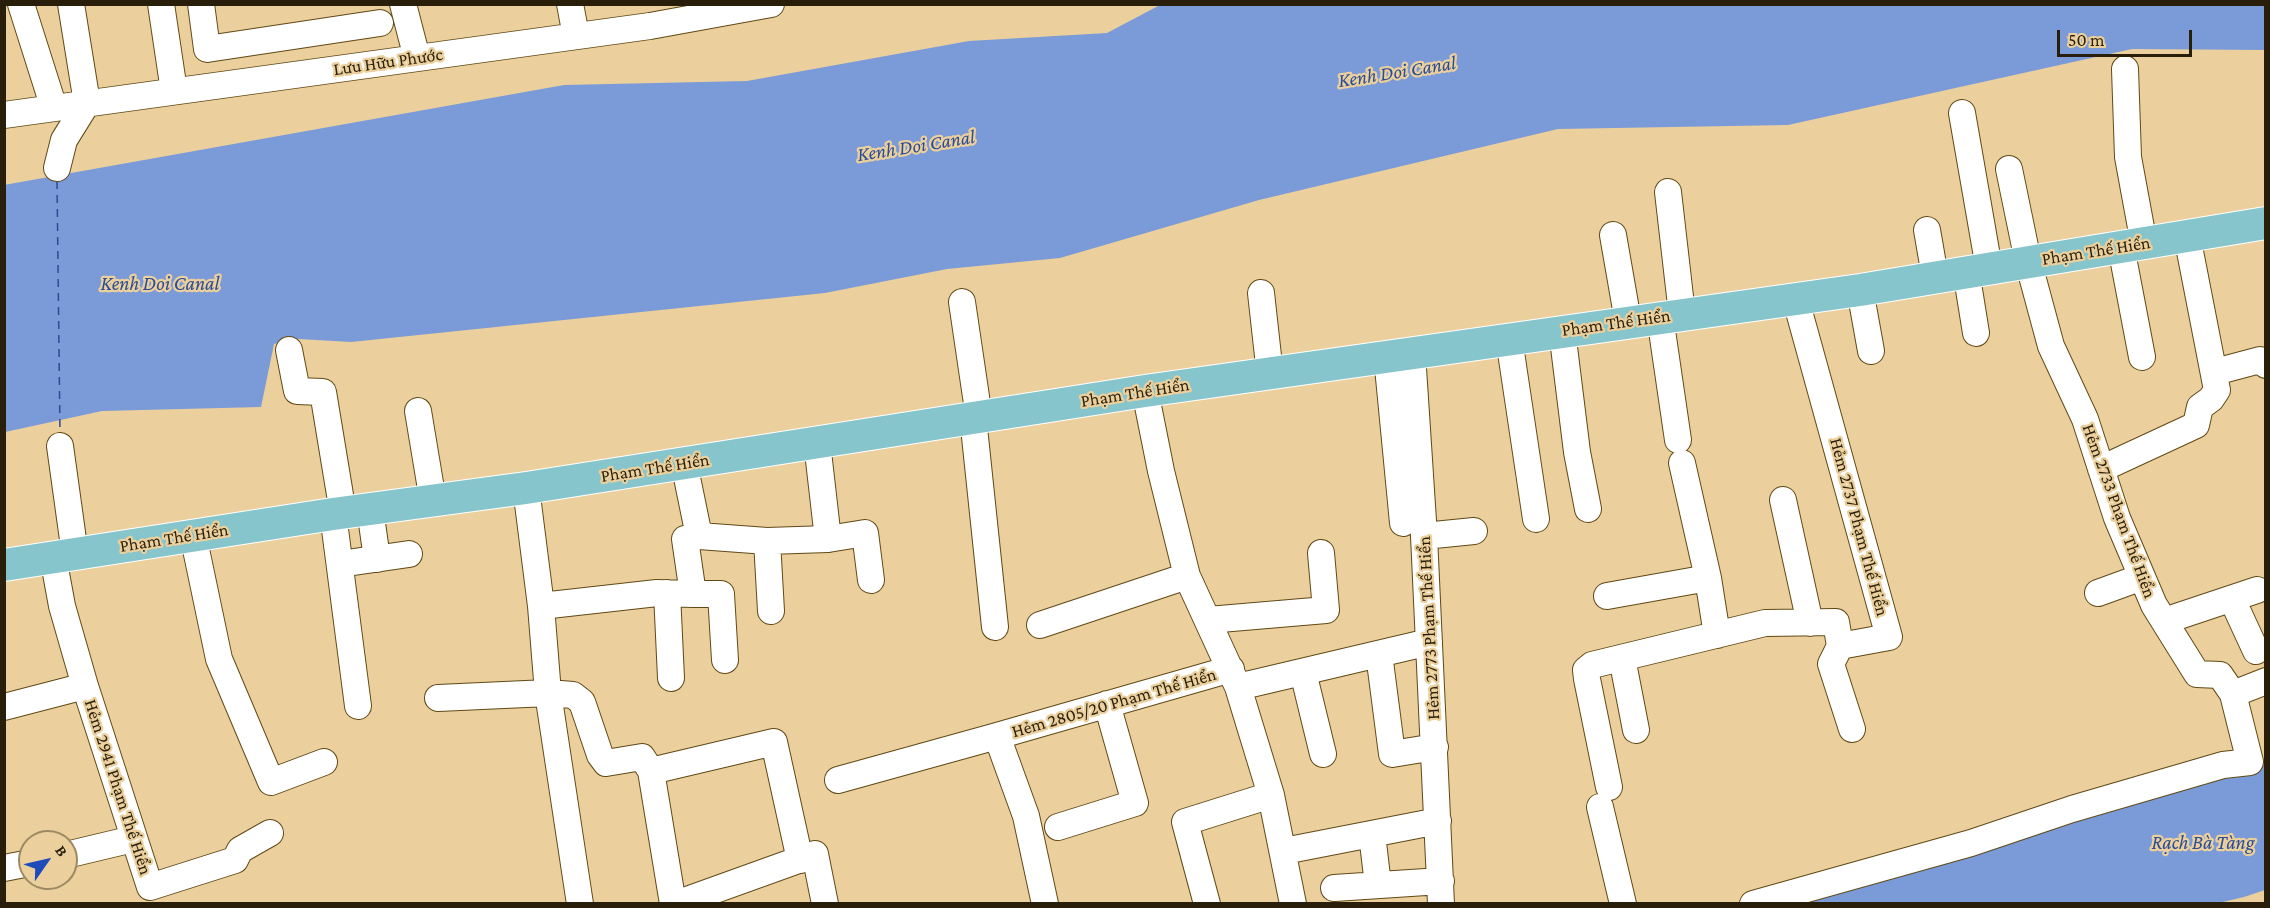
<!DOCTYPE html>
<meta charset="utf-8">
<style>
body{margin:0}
#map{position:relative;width:2270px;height:908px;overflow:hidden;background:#ebd09d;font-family:"Crimson Pro",serif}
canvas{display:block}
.frame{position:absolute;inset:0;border:6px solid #281e0a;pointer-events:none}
.north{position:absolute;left:18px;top:830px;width:60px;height:60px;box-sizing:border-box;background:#ebd09d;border:2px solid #9d8962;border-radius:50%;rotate:56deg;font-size:16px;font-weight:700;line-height:24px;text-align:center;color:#281e0a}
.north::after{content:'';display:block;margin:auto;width:21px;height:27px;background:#1e4bb9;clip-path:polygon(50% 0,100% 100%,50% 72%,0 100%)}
.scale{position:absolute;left:2057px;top:30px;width:135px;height:27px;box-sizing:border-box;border:3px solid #281e0a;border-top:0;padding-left:8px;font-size:18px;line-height:21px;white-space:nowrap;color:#281e0a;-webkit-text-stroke:4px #ebd09d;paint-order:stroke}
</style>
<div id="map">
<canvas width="2270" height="908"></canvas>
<div class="frame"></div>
<div class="north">B</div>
<div class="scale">50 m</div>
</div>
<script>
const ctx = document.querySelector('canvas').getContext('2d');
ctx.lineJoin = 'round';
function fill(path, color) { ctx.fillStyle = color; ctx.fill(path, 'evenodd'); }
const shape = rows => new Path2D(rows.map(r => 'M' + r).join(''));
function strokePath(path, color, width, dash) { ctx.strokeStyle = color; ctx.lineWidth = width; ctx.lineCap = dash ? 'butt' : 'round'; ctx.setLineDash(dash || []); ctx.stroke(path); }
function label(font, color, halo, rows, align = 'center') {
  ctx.font = font + ' "Crimson Pro",serif'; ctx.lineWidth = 4.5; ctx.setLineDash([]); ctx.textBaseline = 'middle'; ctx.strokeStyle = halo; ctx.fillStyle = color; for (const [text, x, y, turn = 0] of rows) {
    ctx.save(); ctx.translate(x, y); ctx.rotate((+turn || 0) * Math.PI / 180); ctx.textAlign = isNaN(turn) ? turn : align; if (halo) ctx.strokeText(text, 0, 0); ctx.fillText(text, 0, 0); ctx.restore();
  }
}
const water = shape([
 [1160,5,2265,5,2265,50,2132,49,1788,125,1558,129,1259,200,1060,258,947,269,825,293,351,342,299,339,274,344,261,407,102,411,5,432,4,185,564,85,747,81,969,41,1107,33],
 [2265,764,2265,890,2244,897,2214,904,1779,904]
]);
const ferry = shape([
 [57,181,60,434]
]);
const minor = shape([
 [21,4,54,108],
 [161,4,174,91],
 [201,4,207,49,380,23],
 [403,4,417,58],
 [570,4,576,36],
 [2125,69,2128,157,2144,244],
 [1962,113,1989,268],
 [4,115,650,26,771,4],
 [57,168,64,140,87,103,71,4],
 [1668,192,1682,314],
 [1927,230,1935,276],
 [1613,235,1628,321],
 [2121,247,2142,357],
 [1966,271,1976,333],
 [1860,290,1871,351],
 [1261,293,1270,374],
 [962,302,979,417],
 [1660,317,1678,440],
 [1562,331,1577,452,1588,509],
 [1509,339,1536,519],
 [289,350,297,391,323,392,343,513],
 [1412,353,1424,536,1441,904],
 [1387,357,1403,523],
 [2215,372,2260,360,2266,365],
 [1145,391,1161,471,1187,576,1238,687,1271,795,1293,904],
 [418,411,433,501],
 [973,418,995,627],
 [817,443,828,539],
 [60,446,75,554],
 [684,463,699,536],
 [1682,463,1708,578,1717,635],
 [2101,469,2196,425,2200,407,2211,399,2217,390,2187,236],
 [1783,500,1810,623],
 [370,509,377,559],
 [333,514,358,706],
 [193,535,219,659,271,782,324,762],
 [1424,536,1474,531],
 [767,541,771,611],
 [53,557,62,606,85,686,150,887,235,860,240,850,270,833],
 [340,564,409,554],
 [667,593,671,678],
 [2098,593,2142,577],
 [693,594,721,594,725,660],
 [1607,596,1708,578],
 [2232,599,2256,651],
 [541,606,657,593,693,594,685,539,699,536,767,541,828,539,865,533,871,580],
 [1208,620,1326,610,1321,553],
 [2164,621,2257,590],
 [1040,625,1187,576],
 [1840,646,1831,664,1852,729],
 [1379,654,1392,754,1435,747],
 [1622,658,1636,730],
 [1303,672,1323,754],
 [1238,687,1429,642],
 [2233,694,2266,681],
 [438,698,548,693,541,606,526,488],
 [4,707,85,686],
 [651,771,774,742,800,860],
 [838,780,997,736],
 [1609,787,1587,679,1586,670,1592,665,1765,623,1836,622,1840,646,1889,637,1795,297],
 [1600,807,1623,904],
 [1058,827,1135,803,1107,704],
 [1372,834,1378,885],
 [1284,851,1438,821],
 [66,855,133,839],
 [4,868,30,863],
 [1334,888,1441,881],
 [580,904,548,693,573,695,582,702,600,755,606,763,642,757,651,771,673,904],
 [676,904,815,854,825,904],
 [1045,904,1026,816,997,736,1231,669],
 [1207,904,1185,822,1271,795],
 [1753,904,1971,843,2072,809,2223,765,2250,762,2233,694,2220,675,2197,674,2154,605,2117,518,2085,419,2051,346,2028,261,2009,169]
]);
const major = shape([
 [4,565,333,514,526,488,1145,391,1860,290,2266,223]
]);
const streetNames = [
 ["Lưu Hữu Phước",388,62,-8],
 ["Phạm Thế Hiển",2096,251,-9],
 ["Phạm Thế Hiển",1616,323,-8],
 ["Phạm Thế Hiển",1135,393,-9],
 ["Phạm Thế Hiển",655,468,-9],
 ["Hẻm 2733 Phạm Thế Hiển",2119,511,70],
 ["Hẻm 2737 Phạm Thế Hiển",1859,527,75],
 ["Phạm Thế Hiển",174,538,-9],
 ["Hẻm 2773 Phạm Thế Hiển",1429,628,-93],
 ["Hẻm 2805/20 Phạm Thế Hiển",1114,703,-16],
 ["Hẻm 2941 Phạm Thế Hiển",118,787,72]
];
const waterNames = [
 ["Kenh Doi Canal",1397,72,-9],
 ["Kenh Doi Canal",916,146,-9],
 ["Kenh Doi Canal",160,284],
 ["Rạch Bà Tàng",2203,843]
];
fill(water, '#7b9ad8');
strokePath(ferry, '#2a4b96', 1.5, [8, 6]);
strokePath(minor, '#604916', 28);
strokePath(major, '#fff', 34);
strokePath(minor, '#fff', 26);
strokePath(major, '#86c5cb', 32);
label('18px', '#281e0a', '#ebd09d', streetNames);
label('italic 20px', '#2a4b96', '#ebd09d', waterNames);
</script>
